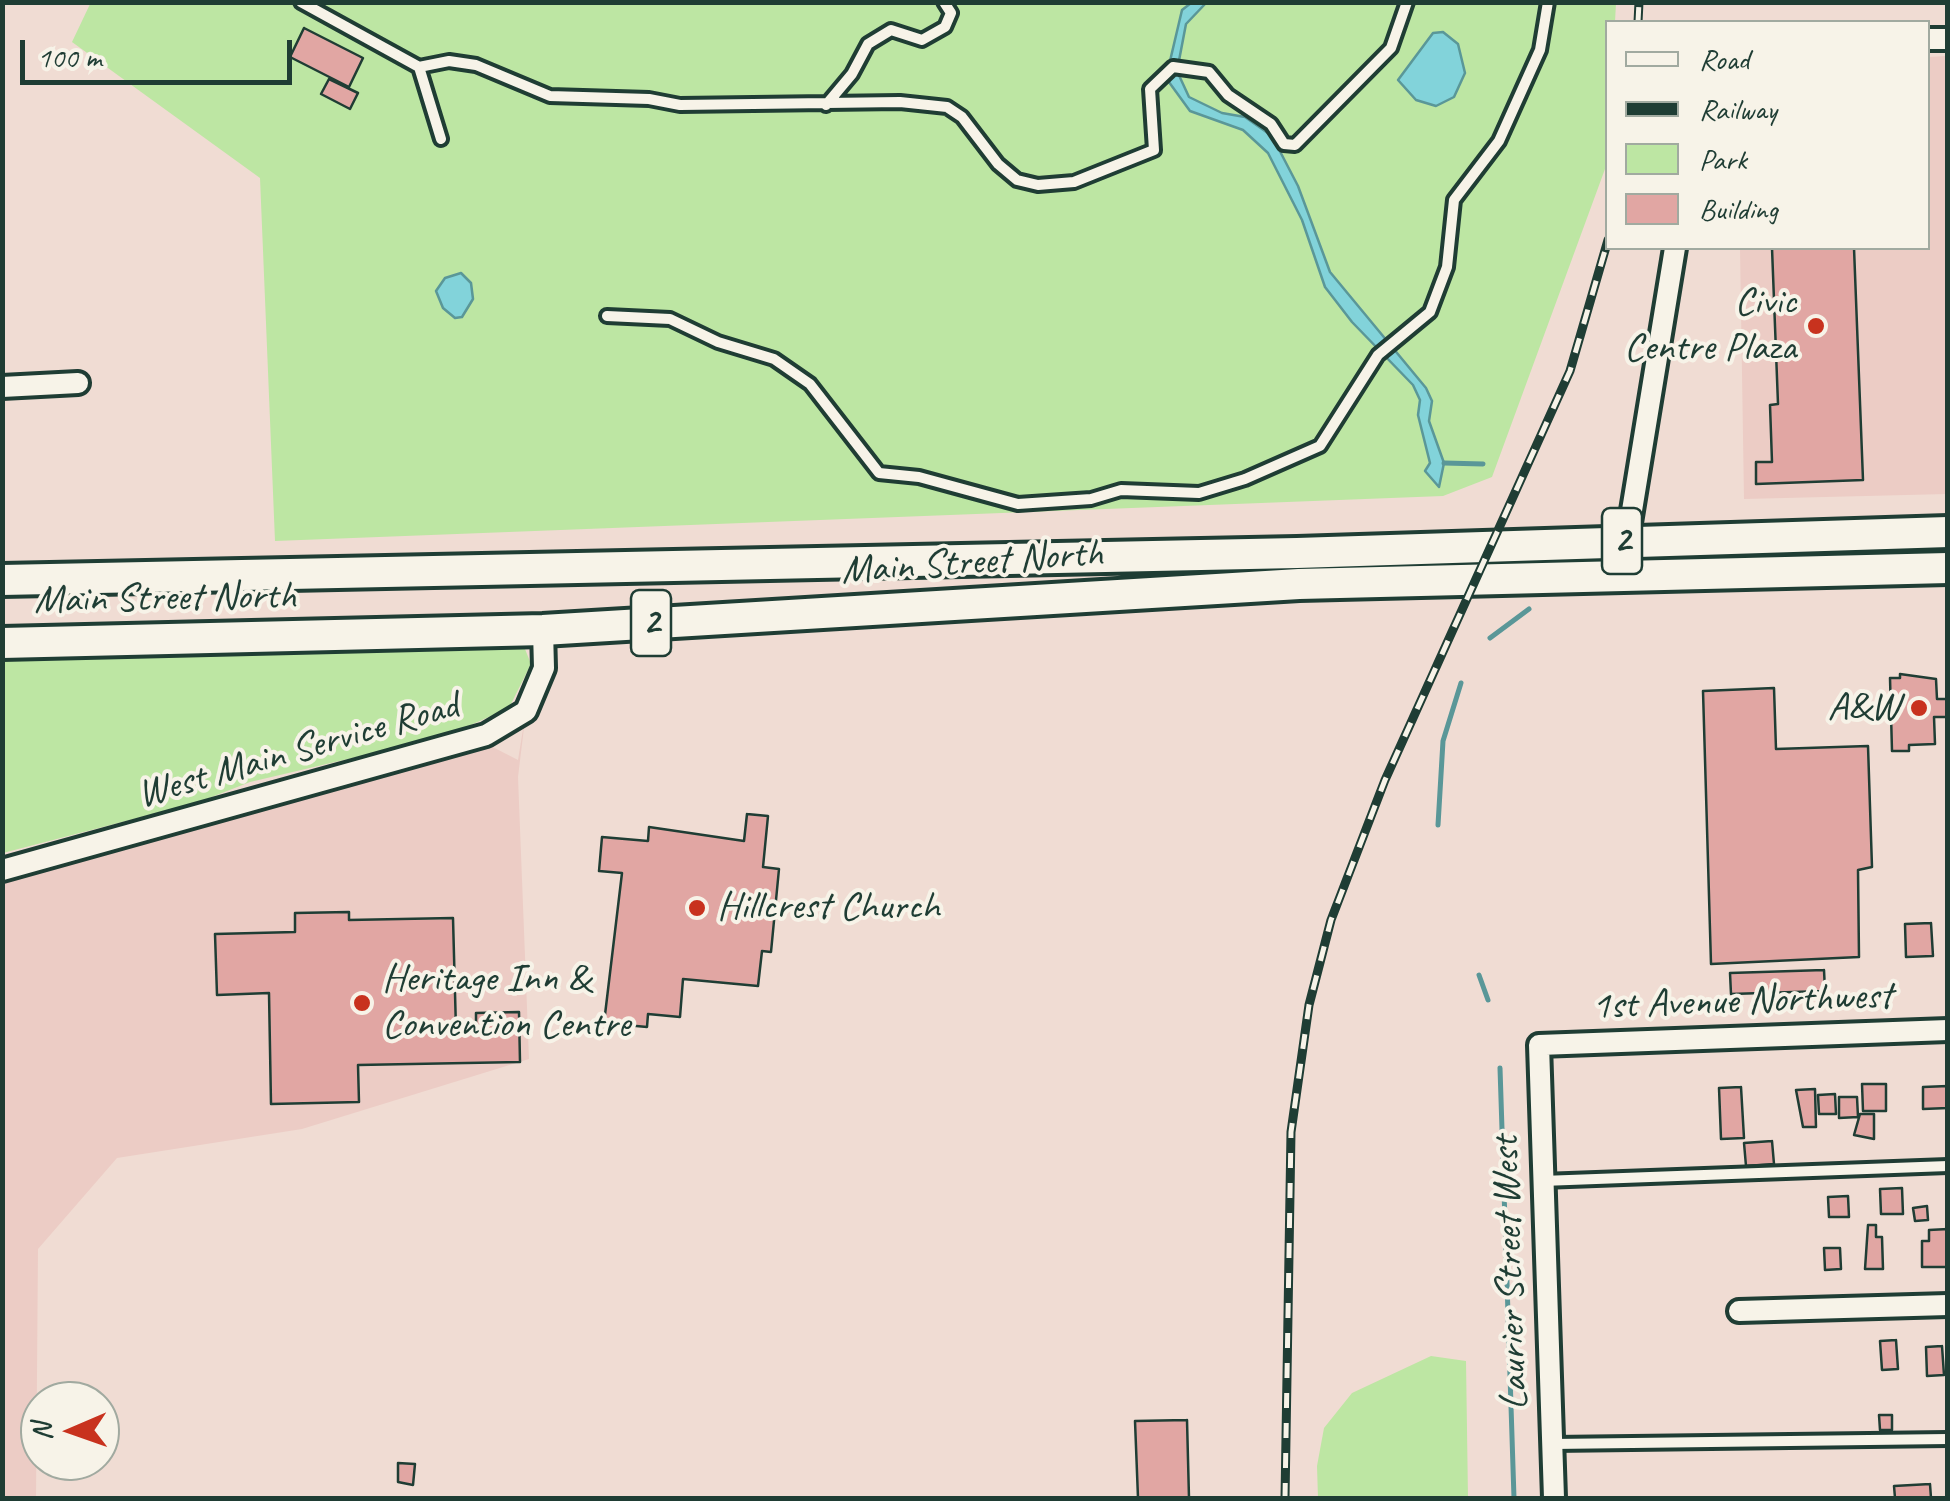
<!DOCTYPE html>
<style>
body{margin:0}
#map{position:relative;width:1950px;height:1501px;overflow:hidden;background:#f0dcd3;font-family:Caveat,sans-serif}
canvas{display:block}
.frame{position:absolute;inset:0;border:5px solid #1f3d34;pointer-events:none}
.legend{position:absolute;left:1605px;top:20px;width:325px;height:230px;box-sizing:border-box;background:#f7f3e8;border:2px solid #a1aaa0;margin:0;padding:12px 18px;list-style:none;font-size:30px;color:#1f3d34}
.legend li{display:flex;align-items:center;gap:20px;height:50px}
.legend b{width:50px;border:2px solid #a1aaa0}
.north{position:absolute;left:20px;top:1381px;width:100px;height:100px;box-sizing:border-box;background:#f7f3e8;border:2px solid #a1aaa0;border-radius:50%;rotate:268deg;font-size:28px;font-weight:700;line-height:40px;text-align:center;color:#1f3d34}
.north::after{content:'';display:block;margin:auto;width:35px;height:45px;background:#c8321e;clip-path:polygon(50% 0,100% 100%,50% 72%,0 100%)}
.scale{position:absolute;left:20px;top:40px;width:272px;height:45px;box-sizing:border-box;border:5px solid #1f3d34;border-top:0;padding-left:12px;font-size:30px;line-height:35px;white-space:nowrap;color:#1f3d34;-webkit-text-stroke:8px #f7f3e8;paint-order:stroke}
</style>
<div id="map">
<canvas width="1950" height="1501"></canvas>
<div class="frame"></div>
<ul class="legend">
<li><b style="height:12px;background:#f7f3e8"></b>Road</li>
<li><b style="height:12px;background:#1f3d34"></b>Railway</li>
<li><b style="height:28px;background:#bde6a3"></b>Park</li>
<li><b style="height:28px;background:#e1a6a3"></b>Building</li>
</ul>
<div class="north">N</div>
<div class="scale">100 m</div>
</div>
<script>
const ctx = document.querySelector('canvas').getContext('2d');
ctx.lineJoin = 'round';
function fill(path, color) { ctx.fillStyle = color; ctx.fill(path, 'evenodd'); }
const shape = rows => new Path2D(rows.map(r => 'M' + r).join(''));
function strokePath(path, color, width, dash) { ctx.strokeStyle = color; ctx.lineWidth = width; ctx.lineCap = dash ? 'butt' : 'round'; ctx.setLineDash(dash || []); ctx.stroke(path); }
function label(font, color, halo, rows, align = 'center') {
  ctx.font = font + ' Caveat,sans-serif'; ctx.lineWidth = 8; ctx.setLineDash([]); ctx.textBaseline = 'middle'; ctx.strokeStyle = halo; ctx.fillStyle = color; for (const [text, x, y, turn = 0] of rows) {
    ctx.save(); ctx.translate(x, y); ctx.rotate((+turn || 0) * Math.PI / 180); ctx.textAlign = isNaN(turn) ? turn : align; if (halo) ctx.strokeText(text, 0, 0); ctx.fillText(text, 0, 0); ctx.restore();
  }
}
const built = shape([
 [1947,56,1947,494,1744,499,1740,248,1928,248,1928,57],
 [526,711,518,777,529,1059,302,1129,117,1158,38,1249,36,1498,3,1498,3,870,475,738,518,760]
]);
const green = shape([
 [91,2,1616,3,1615,22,1608,22,1605,169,1492,477,1443,496,275,541,260,178,72,42],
 [506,637,523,644,531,664,509,708,446,736,250,782,199,802,3,853,3,659],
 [1431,1356,1466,1361,1468,1498,1318,1498,1317,1466,1324,1428,1352,1393]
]);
const water = shape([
 [1191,3,1206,3,1186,24,1177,71,1189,97,1222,113,1245,117,1272,136,1298,186,1330,272,1426,388,1432,401,1429,421,1444,463,1439,487,1425,471,1430,463,1418,415,1420,400,1413,385,1352,322,1325,287,1302,220,1268,153,1243,130,1190,111,1166,78,1182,10,1191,3],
 [1443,32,1458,44,1465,73,1454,97,1436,106,1416,100,1398,80,1433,33,1443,32],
 [461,273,471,283,473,299,462,317,455,318,443,308,436,291,445,278,461,273]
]);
const stream = shape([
 [1444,463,1483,464],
 [1490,638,1529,609],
 [1438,825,1443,741,1461,683],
 [1479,975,1488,1000],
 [1500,1068,1514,1498]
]);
const building = shape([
 [304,28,363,58,349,87,290,57,304,28],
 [329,79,358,93,350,109,321,94,329,79],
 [1772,248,1854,248,1863,480,1756,484,1756,462,1772,462,1770,405,1778,404,1772,248],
 [1900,674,1936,679,1937,699,1948,699,1948,717,1934,717,1935,744,1909,745,1909,751,1892,751,1890,678,1900,678,1900,674],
 [1774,688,1776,749,1868,746,1872,867,1858,870,1859,957,1711,964,1703,691,1774,688],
 [747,814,768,816,763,867,779,869,771,952,762,951,758,986,683,979,680,1017,648,1014,647,1027,604,1023,622,873,599,871,602,837,648,841,649,827,744,841,747,814],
 [349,912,349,920,453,918,456,1030,476,1030,476,1013,519,1012,520,1062,358,1065,359,1102,271,1104,269,993,217,995,215,934,295,932,295,913,349,912],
 [1931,923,1933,956,1906,957,1905,924,1931,923],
 [1824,970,1825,991,1731,994,1730,973,1824,970],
 [1862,1084,1886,1084,1886,1111,1863,1111,1862,1084],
 [1948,1086,1948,1108,1923,1109,1923,1087,1948,1086],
 [1741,1087,1744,1138,1721,1139,1719,1088,1741,1087],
 [1815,1089,1816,1127,1803,1127,1796,1090,1815,1089],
 [1835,1094,1836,1114,1819,1114,1818,1095,1835,1094],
 [1839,1097,1857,1097,1858,1117,1839,1118,1839,1097],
 [1860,1114,1874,1114,1874,1139,1854,1135,1860,1114],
 [1772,1141,1774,1164,1746,1166,1744,1143,1772,1141],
 [1902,1188,1903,1214,1881,1214,1880,1189,1902,1188],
 [1848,1196,1849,1217,1829,1217,1828,1197,1848,1196],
 [1927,1206,1928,1220,1915,1221,1913,1208,1927,1206],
 [1868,1225,1876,1225,1876,1237,1882,1237,1883,1269,1865,1269,1868,1225],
 [1948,1229,1948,1267,1922,1267,1922,1241,1929,1241,1929,1230,1948,1229],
 [1824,1248,1840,1248,1841,1269,1825,1270,1824,1248],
 [1896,1340,1898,1369,1882,1370,1880,1341,1896,1340],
 [1942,1346,1944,1375,1927,1376,1926,1347,1942,1346],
 [1879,1415,1892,1415,1892,1430,1880,1430,1879,1415],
 [1187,1420,1189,1498,1138,1498,1135,1421,1187,1420],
 [398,1463,415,1464,413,1485,398,1482,398,1463],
 [1930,1484,1931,1498,1895,1498,1894,1486,1930,1484]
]);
const lane = shape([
 [301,2,419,67],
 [826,105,852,74,868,44,891,30,922,40,945,27,951,13,944,2],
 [441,139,419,67,449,61,476,65,550,96,649,99,680,105,900,102,947,107,962,117,998,164,1017,180,1038,185,1074,182,1154,150,1150,89,1173,67,1209,72,1228,95,1271,124,1284,144,1295,145,1391,48,1407,2],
 [607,316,670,319,718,342,774,359,810,384,879,473,919,477,1018,504,1091,499,1121,490,1199,493,1245,479,1320,446,1378,355,1430,312,1447,267,1454,200,1499,141,1540,50,1548,2],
 [1542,1181,1948,1166],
 [1553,1444,1948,1439]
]);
const street = shape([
 [1928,39,1948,39],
 [2,387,78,383],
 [1627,541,1675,248],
 [2,870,486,735,526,711,544,668,543,630],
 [1739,1311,1948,1305],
 [1554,1498,1539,1045,1948,1030]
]);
const primary = shape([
 [2,580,1297,553,1948,532],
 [2,643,543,630,1299,584,1948,568]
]);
const rail = shape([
 [1638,22,1639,2],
 [1285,1498,1291,1132,1309,1005,1331,920,1385,780,1570,371,1608,240]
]);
const markers = [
 [1816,326,10,"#c8321e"],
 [1919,708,10,"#c8321e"],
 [697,908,10,"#c8321e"],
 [362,1003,10,"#c8321e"]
];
const shields = [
 [1622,541,40],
 [651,623,40]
];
const shieldNames = [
 ["2",1622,541],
 ["2",651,623]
];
const poiNames = [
 ["Civic",1796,303],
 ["Centre Plaza",1796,349],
 ["A&W",1899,708],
 ["Hillcrest Church",717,908,"left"],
 ["Heritage Inn &",382,980,"left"],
 ["Convention Centre",382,1026,"left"]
];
const streetNames = [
 ["Main Street North",972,563,-4],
 ["Main Street North",165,599,-1],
 ["West Main Service Road",298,751,-16],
 ["1st Avenue Northwest",1742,1002,-2],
 ["Laurier Street West",1511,1273,-92]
];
fill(built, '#ecccc5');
fill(green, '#bde6a3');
fill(water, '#82d3da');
strokePath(water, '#5a9798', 2.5);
strokePath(stream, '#5a9798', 5);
fill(building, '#e1a6a3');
strokePath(building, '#1f3d34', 2.5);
strokePath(lane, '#1f3d34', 18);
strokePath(street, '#1f3d34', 28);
strokePath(primary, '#1f3d34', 38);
strokePath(lane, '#f7f3e8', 10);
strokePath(street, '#f7f3e8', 20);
strokePath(primary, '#f7f3e8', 30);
strokePath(rail, '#1f3d34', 9);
strokePath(rail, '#f7f3e8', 5, [15]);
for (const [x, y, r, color] of markers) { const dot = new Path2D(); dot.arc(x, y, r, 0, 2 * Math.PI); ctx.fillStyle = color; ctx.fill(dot); strokePath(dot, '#f7f3e8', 4); }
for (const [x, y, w] of shields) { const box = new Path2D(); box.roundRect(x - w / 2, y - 33, w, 66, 8); ctx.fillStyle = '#f7f3e8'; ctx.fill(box); strokePath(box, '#1f3d34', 2.5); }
label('bold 38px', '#1f3d34', null, shieldNames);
label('40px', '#1f3d34', '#f7f3e8', poiNames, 'right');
label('40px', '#1f3d34', '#f7f3e8', streetNames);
</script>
